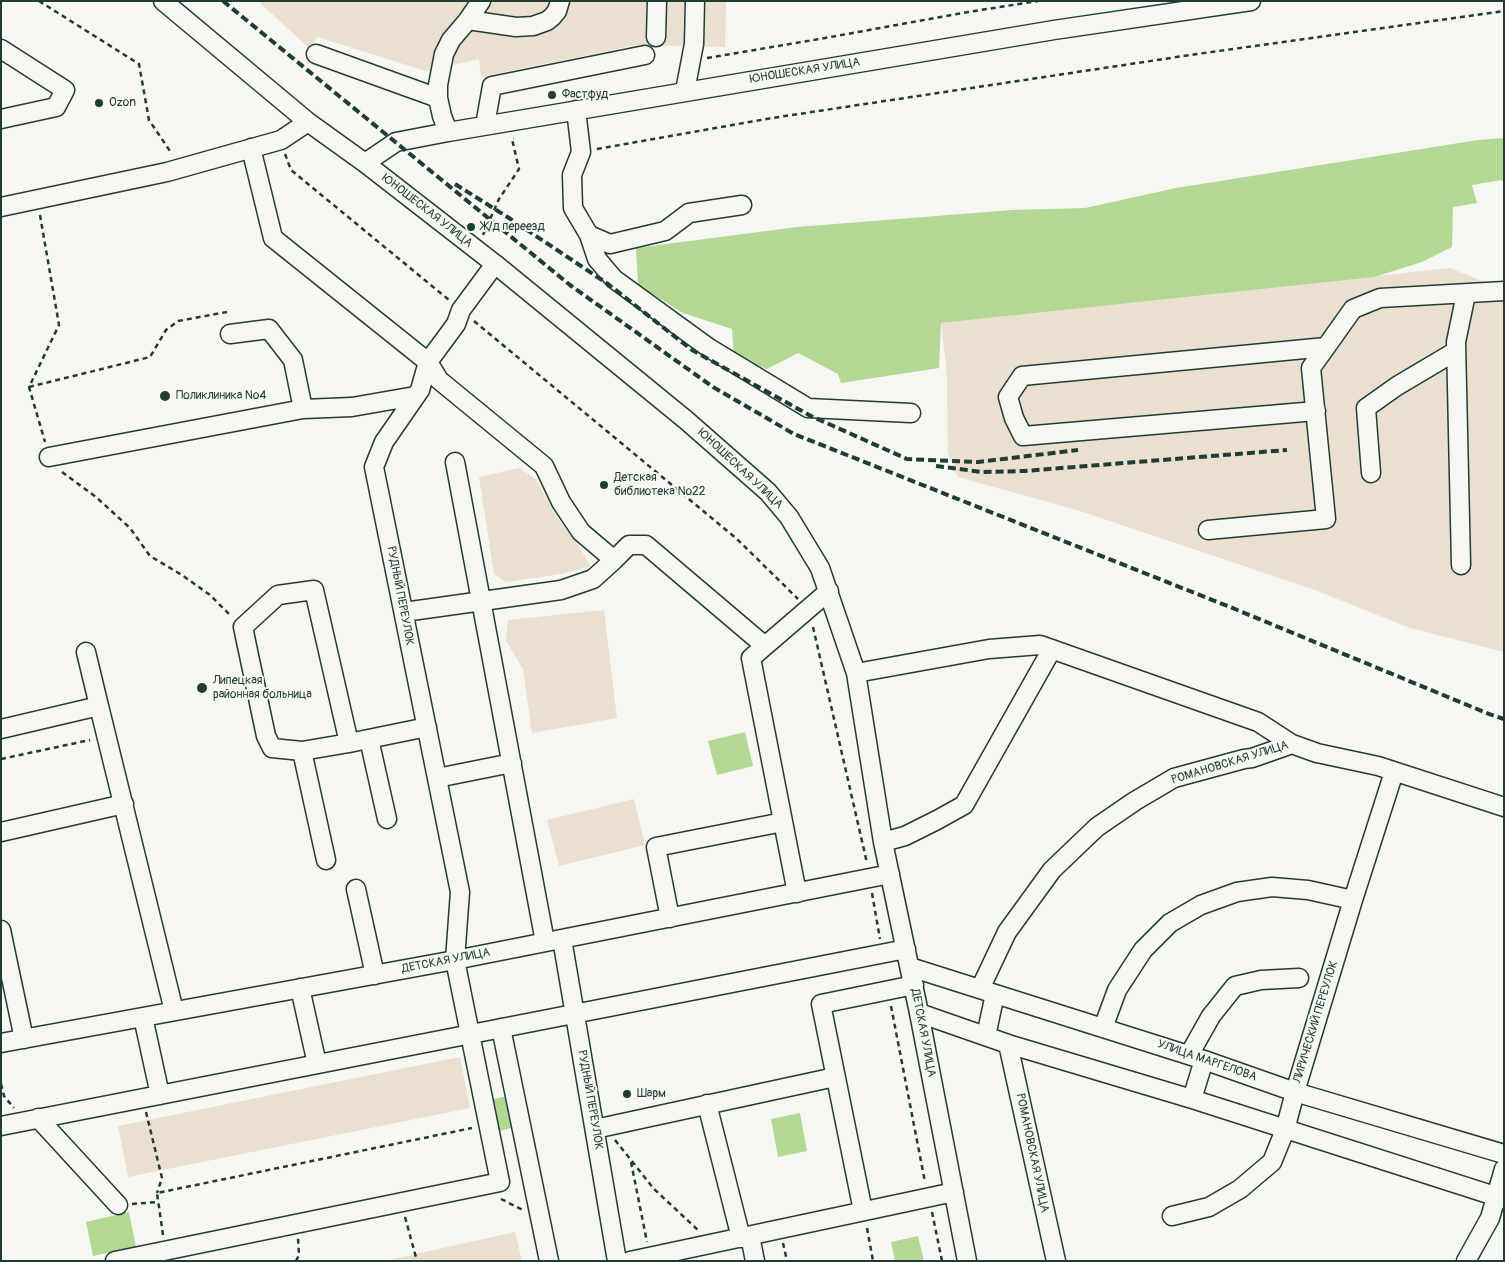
<!DOCTYPE html>
<meta charset="utf-8">
<style>
body{margin:0}
#map{position:relative;width:1505px;height:1262px;overflow:hidden;background:#f6f6f2;font-family:Pangolin,sans-serif}
canvas{display:block}
.frame{position:absolute;inset:0;border:2px solid #1f3d34;pointer-events:none}
</style>
<div id="map">
<canvas width="1505" height="1262"></canvas>
<div class="frame"></div>
</div>
<script>
const ctx = document.querySelector('canvas').getContext('2d');
ctx.lineJoin = 'round';
function fill(path, color) { ctx.fillStyle = color; ctx.fill(path, 'evenodd'); }
const shape = rows => new Path2D(rows.map(r => 'M' + r).join(''));
function strokePath(path, color, width, dash) { ctx.strokeStyle = color; ctx.lineWidth = width; ctx.lineCap = dash ? 'butt' : 'round'; ctx.setLineDash(dash || []); ctx.stroke(path); }
function label(font, color, halo, rows, align = 'center') {
  ctx.font = font + ' Pangolin,sans-serif'; ctx.lineWidth = 4; ctx.setLineDash([]); ctx.textBaseline = 'middle'; ctx.strokeStyle = halo; ctx.fillStyle = color; for (const [text, x, y, turn = 0] of rows) {
    ctx.save(); ctx.translate(x, y); ctx.rotate((+turn || 0) * Math.PI / 180); ctx.textAlign = isNaN(turn) ? turn : align; if (halo) ctx.strokeText(text, 0, 0); ctx.fillText(text, 0, 0); ctx.restore();
  }
}
const built = shape([
 [258,1,726,1,725,47,636,45,481,77,479,59,426,71,317,37,310,49],
 [1450,268,1487,283,1504,281,1504,652,1410,628,1315,590,1077,510,958,477,948,453,947,376,941,323],
 [519,468,536,479,556,516,578,545,591,566,561,574,506,582,494,574,479,477],
 [604,610,617,718,532,733,523,669,506,641,508,620],
 [634,799,645,845,559,866,547,820],
 [460,1057,470,1108,128,1177,118,1126],
 [515,1232,522,1261,385,1261,416,1254]
]);
const green = shape([
 [1504,138,1504,182,1501,180,1472,185,1477,203,1453,207,1452,247,1422,262,1374,277,941,323,939,368,841,383,838,374,798,353,767,369,734,356,732,329,683,313,638,285,636,248,797,227,1012,210,1085,208,1176,188,1478,140],
 [745,732,753,766,717,775,708,741],
 [509,1096,516,1127,499,1131,493,1099],
 [800,1113,807,1151,778,1157,771,1119],
 [129,1212,136,1247,93,1256,86,1222],
 [918,1236,924,1261,895,1261,891,1242]
]);
const path = shape([
 [39,1,139,64,149,120,172,154],
 [707,58,825,38,968,12,1038,1],
 [597,149,772,118,1197,54,1504,11],
 [285,154,291,170,449,300],
 [40,215,59,325,29,387,45,442],
 [483,235,499,199,519,169,512,139,514,139],
 [474,321,737,539,798,599],
 [29,387,150,357,166,330,178,321,227,312],
 [62,472,96,497,130,528,150,556,182,575,210,595,231,616],
 [813,627,867,863],
 [1,759,90,740],
 [872,893,880,939],
 [891,1006,925,1182],
 [1,1084,4,1096,14,1108],
 [146,1112,162,1178,157,1193],
 [615,1140,654,1189,699,1231],
 [631,1162,647,1242],
 [501,1199,523,1210],
 [132,1204,158,1202],
 [932,1212,942,1261],
 [405,1217,417,1261],
 [867,1228,873,1261],
 [163,1235,157,1193,472,1128],
 [783,1243,787,1261],
 [296,1261,299,1255,298,1238]
]);
const minor = shape([
 [163,1,308,122,365,163,495,264,686,420,768,492,789,517,820,568,856,673,883,842,919,1013,967,1261],
 [468,20,516,27,533,26,547,21,552,17,557,11,560,1],
 [656,37,657,1],
 [1,49,65,90,56,107,1,119],
 [316,54,438,98],
 [685,91,694,44,695,1],
 [576,110,581,152,572,175,573,208,589,235,597,259,614,279,709,348,808,408,911,413],
 [485,125,492,86,645,55],
 [448,132,442,116,438,98,438,85,444,54,451,40,468,20,481,1],
 [251,148,273,238,428,362,439,380,544,466,561,502,581,532,614,560,629,545,646,545,765,646],
 [365,163,396,142,448,132,1054,30,1251,1],
 [1,207,167,172,281,140,308,122],
 [589,235,610,244,665,231,689,213,742,205],
 [230,334,269,329,293,360,303,409],
 [1316,411,1023,436,1014,418,1008,397,1022,376,1326,347,1353,309,1380,298,1504,291],
 [49,457,303,409,352,407,415,396],
 [455,462,545,942],
 [1371,473,1366,408,1397,386,1456,351],
 [1208,530,1326,519,1311,368,1326,347],
 [1461,565,1456,342,1466,294],
 [404,612,561,590,593,579,614,560],
 [86,652,99,706],
 [856,673,989,649,1040,645,1258,722,1292,744],
 [1,729,99,706,174,1011],
 [369,739,387,819],
 [302,751,272,748,266,736,243,627,278,595,314,590,349,743,427,727],
 [437,778,512,763],
 [1,832,124,804],
 [883,842,905,836,937,820,964,805,1052,649],
 [326,860,302,751,349,743],
 [356,889,375,975],
 [797,893,751,658,829,591],
 [670,918,656,847,783,822],
 [1,930,24,1039],
 [562,939,617,1261],
 [910,967,1204,1060,1295,1092,1504,1154],
 [300,988,317,1064],
 [980,989,1007,932,1052,870,1097,827,1135,801,1174,778,1244,759,1252,758,1292,744,1317,753,1378,766,1504,807],
 [919,1013,1008,1044,1192,1099,1504,1199],
 [143,1017,160,1095],
 [501,1028,549,1261],
 [1103,1028,1117,990,1143,950,1170,923,1201,905,1237,892,1272,887,1308,890,1353,900],
 [986,1036,995,994],
 [1,1043,455,960,890,874],
 [1008,1044,1056,1261],
 [1189,1055,1211,1016,1235,986,1261,980,1299,978],
 [1192,1099,1204,1060],
 [707,1104,741,1238],
 [38,1118,118,1205],
 [1,1126,906,949],
 [595,1129,835,1077],
 [863,1211,821,1004,914,985],
 [1172,1216,1209,1207,1240,1189,1272,1162,1285,1130,1295,1092,1353,900,1394,772],
 [750,1236,755,1261],
 [115,1261,500,1182,455,960,460,892,374,467,384,442,420,390,428,362,456,324,461,310,495,264],
 [630,1261,954,1192],
 [1466,1261,1490,1218,1504,1169]
]);
const rail = shape([
 [223,1,570,285,713,387,794,434,1230,607,1489,714,1504,719],
 [455,184,509,218,608,284,692,350,811,416,907,459,978,462,1078,450],
 [936,466,982,472,1024,471,1287,450]
]);
const markers = [
 [552,95,5,"#1f3d34"],
 [99,103,5,"#1f3d34"],
 [471,227,5,"#1f3d34"],
 [165,396,6,"#1f3d34"],
 [604,485,5,"#1f3d34"],
 [202,688,6,"#1f3d34"],
 [627,1094,5,"#1f3d34"]
];
const streetNames = [
 ["ЮНОШЕСКАЯ УЛИЦА",805,71,-9],
 ["ЮНОШЕСКАЯ УЛИЦА",427,211,38],
 ["ЮНОШЕСКАЯ УЛИЦА",740,469,43],
 ["РУДНЫЙ ПЕРЕУЛОК",400,596,79],
 ["РОМАНОВСКАЯ УЛИЦА",1230,763,-17],
 ["ДЕТСКАЯ УЛИЦА",446,961,-11],
 ["ЛИРИЧЕСКИЙ ПЕРЕУЛОК",1316,1022,-73],
 ["ДЕТСКАЯ УЛИЦА",923,1033,79],
 ["УЛИЦА МАРГЕЛОВА",1207,1061,19],
 ["РУДНЫЙ ПЕРЕУЛОК",590,1100,80],
 ["РОМАНОВСКАЯ УЛИЦА",1032,1153,78]
];
const poiNames = [
 ["Фастфуд",562,95],
 ["Ozon",109,103],
 ["Ж/д переезд",481,227],
 ["Поликлиника №4",176,396],
 ["Детская",614,478],
 ["библиотека №22",614,492],
 ["Липецкая",213,681],
 ["районная больница",213,695],
 ["Шарм",637,1094]
];
fill(built, '#ebdfd0');
fill(green, '#b3d893');
strokePath(minor, '#1f3d34', 21);
strokePath(path, '#1f3d34', 2.5, [5, 4]);
strokePath(minor, '#f6f6f2', 18);
strokePath(rail, '#1f3d34', 4, [8, 4]);
for (const [x, y, r, color] of markers) { const dot = new Path2D(); dot.arc(x, y, r, 0, 2 * Math.PI); ctx.fillStyle = color; ctx.fill(dot); strokePath(dot, '#f6f6f2', 2); }
label('12px', '#1f3d34', '#f6f6f2', streetNames);
label('12px', '#1f3d34', '#f6f6f2', poiNames, 'left');
</script>
